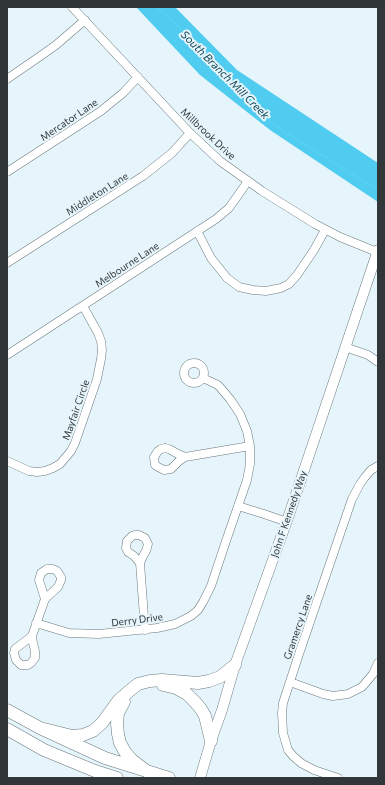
<!DOCTYPE html>
<style>
body{margin:0}
#map{position:relative;width:385px;height:785px;overflow:hidden;background:#e6f5fb;font-family:Commissioner,sans-serif}
canvas{display:block}
.frame{position:absolute;inset:0;border:8px solid #313739;pointer-events:none}
</style>
<div id="map">
<canvas width="385" height="785"></canvas>
<div class="frame"></div>
</div>
<script>
const ctx = document.querySelector('canvas').getContext('2d');
ctx.lineJoin = 'round';
function fill(path, color) { ctx.fillStyle = color; ctx.fill(path, 'evenodd'); }
const shape = rows => new Path2D(rows.map(r => 'M' + r).join(''));
function strokePath(path, color, width, dash) { ctx.strokeStyle = color; ctx.lineWidth = width; ctx.lineCap = dash ? 'butt' : 'round'; ctx.setLineDash(dash || []); ctx.stroke(path); }
function label(font, color, halo, rows, align = 'center') {
  ctx.font = font + ' Commissioner,sans-serif'; ctx.lineWidth = 4; ctx.setLineDash([]); ctx.textBaseline = 'middle'; ctx.strokeStyle = halo; ctx.fillStyle = color; for (const [text, x, y, turn = 0] of rows) {
    ctx.save(); ctx.translate(x, y); ctx.rotate((+turn || 0) * Math.PI / 180); ctx.textAlign = isNaN(turn) ? turn : align; if (halo) ctx.strokeText(text, 0, 0); ctx.fillText(text, 0, 0); ctx.restore();
  }
}
const forest = shape([
 [136,7,175,7,237,70,378,163,378,202,270,130,200,75]
]);
const stream = shape([
 [157,7,185,33,263,116,283,131,378,190]
]);
const minor = shape([
 [72,7,190,133,220,161,262,191,315,224,340,237,377,252],
 [7,79,39,57,56,45,85,20],
 [7,172,101,111,123,93,138,77],
 [197,231,211,258,227,278,239,287,253,290,266,291,281,288,289,284,297,275,314,250,325,230],
 [7,263,143,176,172,153,190,133],
 [345,347,368,355,378,362],
 [7,355,216,219,229,208,248,181],
 '184 373a10 10 0 1 1 20 0a10 10 0 1 1-20 0Z',
 [165,448,169,449,178,454,185,457,179,461,171,469,164,470,158,467,155,465,154,457,158,451,161,449,165,448],
 [185,457,250,446],
 [7,461,29,471,37,472,45,471,53,468,60,464,71,451,75,443,97,379,101,359,102,350,101,341,98,333,83,306],
 [238,506,264,514,287,522],
 [135,535,139,535,145,538,148,544,146,551,144,554,140,563,134,556,128,552,126,548,127,541,132,536,135,535],
 [140,563,145,630],
 [47,569,53,569,57,571,61,577,61,580,58,587,45,599,39,580,41,573,47,569],
 [36,623,69,633,99,634,157,628,175,624,191,616,198,610,203,602,211,586,225,544,247,480,250,464,250,446,247,431,240,414,230,399,218,385,203,378],
 [32,636,33,643,35,651,35,658,31,663,28,665,21,665,16,660,14,653,15,649,32,636],
 [32,636,45,599],
 [290,682,323,694,333,696,348,694,362,687,373,674,378,663],
 [338,778,314,770,301,763,293,756,288,750,283,733,282,713,283,703,299,654,352,499,360,484,365,477,371,470,378,466]
]);
const tertiary = shape([
 [200,778,211,741,222,710,235,665,289,515,378,250]
]);
const primary = shape([
 [163,685,176,688,187,694,195,702,201,709,205,716,211,741],
 [124,702,118,713,117,724,118,734,120,743,125,752,132,760,149,773],
 [7,710,40,728,105,758,169,778],
 [40,728,72,736,83,735,93,731,102,723,118,701,128,692,138,684,150,681,162,680,198,683,209,681,220,677,235,665],
 [7,729,44,750,95,771,117,778]
]);
const streetNames = [
 ["Mercator Lane",69,120,-34],
 ["Millbrook Drive",208,134,43],
 ["Middleton Lane",97,194,-32],
 ["Melbourne Lane",127,265,-33],
 ["Mayfair Circle",76,410,-71],
 ["John F Kennedy Way",289,514,-71],
 ["Derry Drive",137,620,-7],
 ["Gramercy Lane",298,627,-71]
];
const waterNames = [
 ["South Branch Mill Creek",225,75,45]
];
fill(forest, '#4fccef');
strokePath(stream, '#55d1f4', 2);
strokePath(minor, '#6a787d', 9);
strokePath(tertiary, '#6a787d', 11);
strokePath(primary, '#6a787d', 13);
strokePath(minor, '#fff', 8);
strokePath(tertiary, '#fff', 10);
strokePath(primary, '#fff', 12);
label('10px', '#313739', '#e6f5fb', streetNames);
label('italic 11px', '#0e4554', '#e6f5fb', waterNames);
</script>
